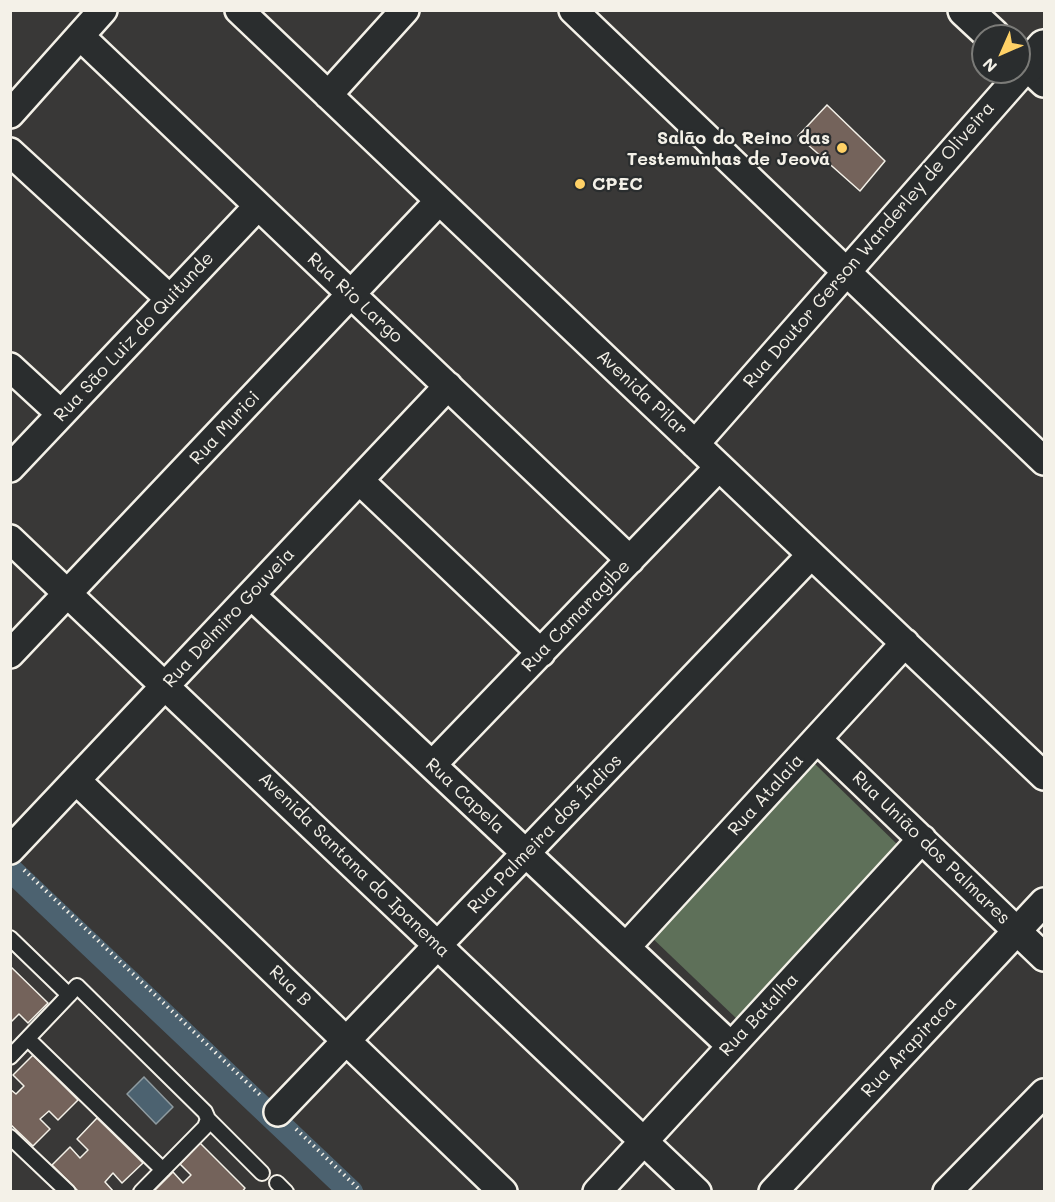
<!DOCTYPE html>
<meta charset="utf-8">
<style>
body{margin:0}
#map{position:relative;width:1055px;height:1202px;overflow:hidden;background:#393837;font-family:Mali,sans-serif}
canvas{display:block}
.frame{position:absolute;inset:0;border:12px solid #f4f1e8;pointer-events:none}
.north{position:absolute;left:971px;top:24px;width:60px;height:60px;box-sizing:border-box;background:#2a2d2e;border:2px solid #7b7b78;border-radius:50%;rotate:225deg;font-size:16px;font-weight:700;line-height:24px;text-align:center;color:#f4f1e8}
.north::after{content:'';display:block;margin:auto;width:21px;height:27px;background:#ffd166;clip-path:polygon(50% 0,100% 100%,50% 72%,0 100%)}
</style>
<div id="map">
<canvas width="1055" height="1202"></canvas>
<div class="frame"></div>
<div class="north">N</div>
</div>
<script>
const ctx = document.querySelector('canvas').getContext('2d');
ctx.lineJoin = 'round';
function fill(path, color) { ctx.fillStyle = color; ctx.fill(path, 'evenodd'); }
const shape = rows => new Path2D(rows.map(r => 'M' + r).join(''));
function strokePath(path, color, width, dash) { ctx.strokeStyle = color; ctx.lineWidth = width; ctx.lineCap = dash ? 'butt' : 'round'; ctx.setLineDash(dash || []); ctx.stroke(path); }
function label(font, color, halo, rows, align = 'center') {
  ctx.font = font + ' Mali,sans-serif'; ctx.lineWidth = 4.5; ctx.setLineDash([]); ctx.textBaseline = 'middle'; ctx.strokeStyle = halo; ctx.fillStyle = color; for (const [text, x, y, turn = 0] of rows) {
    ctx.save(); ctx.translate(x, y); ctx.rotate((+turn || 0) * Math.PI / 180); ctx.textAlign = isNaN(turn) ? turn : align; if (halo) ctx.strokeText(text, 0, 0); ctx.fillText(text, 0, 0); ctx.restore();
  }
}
const green = shape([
 [814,763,902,849,737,1019,648,934]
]);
const water = shape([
 [144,1077,173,1107,156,1124,127,1094,144,1077]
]);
const canal = shape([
 [10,869,351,1192]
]);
const building = shape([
 [827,105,885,161,860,191,798,136,827,105],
 [10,966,48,1003,28,1023,19,1014,10,1023,10,966],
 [33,1055,78,1100,58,1120,49,1111,40,1119,50,1129,33,1146,10,1124,10,1089,16,1094,24,1086,13,1075,33,1055],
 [97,1118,143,1163,122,1183,113,1173,105,1182,114,1192,79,1192,52,1165,70,1147,80,1158,88,1150,77,1139,97,1118],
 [200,1143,245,1188,242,1192,157,1192,155,1190,173,1172,183,1183,191,1175,180,1164,200,1143]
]);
const path = shape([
 [24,870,260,1095],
 [296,1129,362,1192]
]);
const service = shape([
 [10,938,69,995,77,986,205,1112,208,1119,205,1127,141,1192],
 [28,1039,163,1170],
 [10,1057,69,995],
 [208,1119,262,1173],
 [10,1137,68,1192],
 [277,1183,286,1192]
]);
const minor = shape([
 [239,10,1044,776],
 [573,10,1044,461],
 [80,36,630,560],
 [328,95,405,10],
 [10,114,103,10],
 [10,152,170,299],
 [10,367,61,414],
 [695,444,1027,67,1044,83],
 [10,468,258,206],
 [359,480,541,653],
 [10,539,697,1192],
 [251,595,731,1046],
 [10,654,439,201],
 [817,739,1044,957],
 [432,765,719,467],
 [76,780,503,1192],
 [10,850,448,386],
 [626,947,905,643],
 [278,1112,811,555],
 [597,1192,922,839],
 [773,1192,1044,902],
 [947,1192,1044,1093]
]);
const tertiary = shape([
 [965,10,993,36],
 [1019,60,1027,67,1044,47]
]);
const markers = [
 [842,148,6,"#ffd166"],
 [580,184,6,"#ffd166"]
];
const poiNames = [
 ["Salão do Reino das",830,138],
 ["Testemunhas de Jeová",830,159],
 ["CPEC",592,184,"left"]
];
const streetNames = [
 ["Rua Doutor Gerson Wanderley de Oliveira",869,245,-49],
 ["Rua Rio Largo",355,298,43],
 ["Rua São Luiz do Quitunde",134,337,-47],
 ["Avenida Pilar",642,393,43],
 ["Rua Murici",225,428,-47],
 ["Rua Camaragibe",576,616,-46],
 ["Rua Delmiro Gouveia",229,618,-47],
 ["Rua Atalaia",766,795,-48],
 ["Rua Capela",465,796,43],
 ["Rua Palmeira dos Índios",545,834,-46],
 ["Rua União dos Palmares",931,848,44],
 ["Avenida Santana do Ipanema",354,865,44],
 ["Rua B",290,986,44],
 ["Rua Batalha",759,1015,-47],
 ["Rua Arapiraca",909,1047,-47]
];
fill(green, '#5e7059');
fill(water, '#4c6270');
strokePath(water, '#8f9ba0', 1.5);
strokePath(canal, '#4c6270', 24);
fill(building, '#74635b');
strokePath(building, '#f4f1e8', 1.5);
strokePath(service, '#f4f1e8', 18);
strokePath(minor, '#f4f1e8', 32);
strokePath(tertiary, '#f4f1e8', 38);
strokePath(path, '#f4f1e8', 4, [1.5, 4.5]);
strokePath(service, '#2a2d2e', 14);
strokePath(minor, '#2a2d2e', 27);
strokePath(tertiary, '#2a2d2e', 33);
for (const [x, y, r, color] of markers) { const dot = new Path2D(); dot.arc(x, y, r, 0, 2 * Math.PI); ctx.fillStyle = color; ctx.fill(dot); strokePath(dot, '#2a2d2e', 2); }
label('bold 18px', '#f4f1e8', '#2a2d2e', poiNames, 'right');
label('18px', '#f4f1e8', '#2a2d2e', streetNames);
</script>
